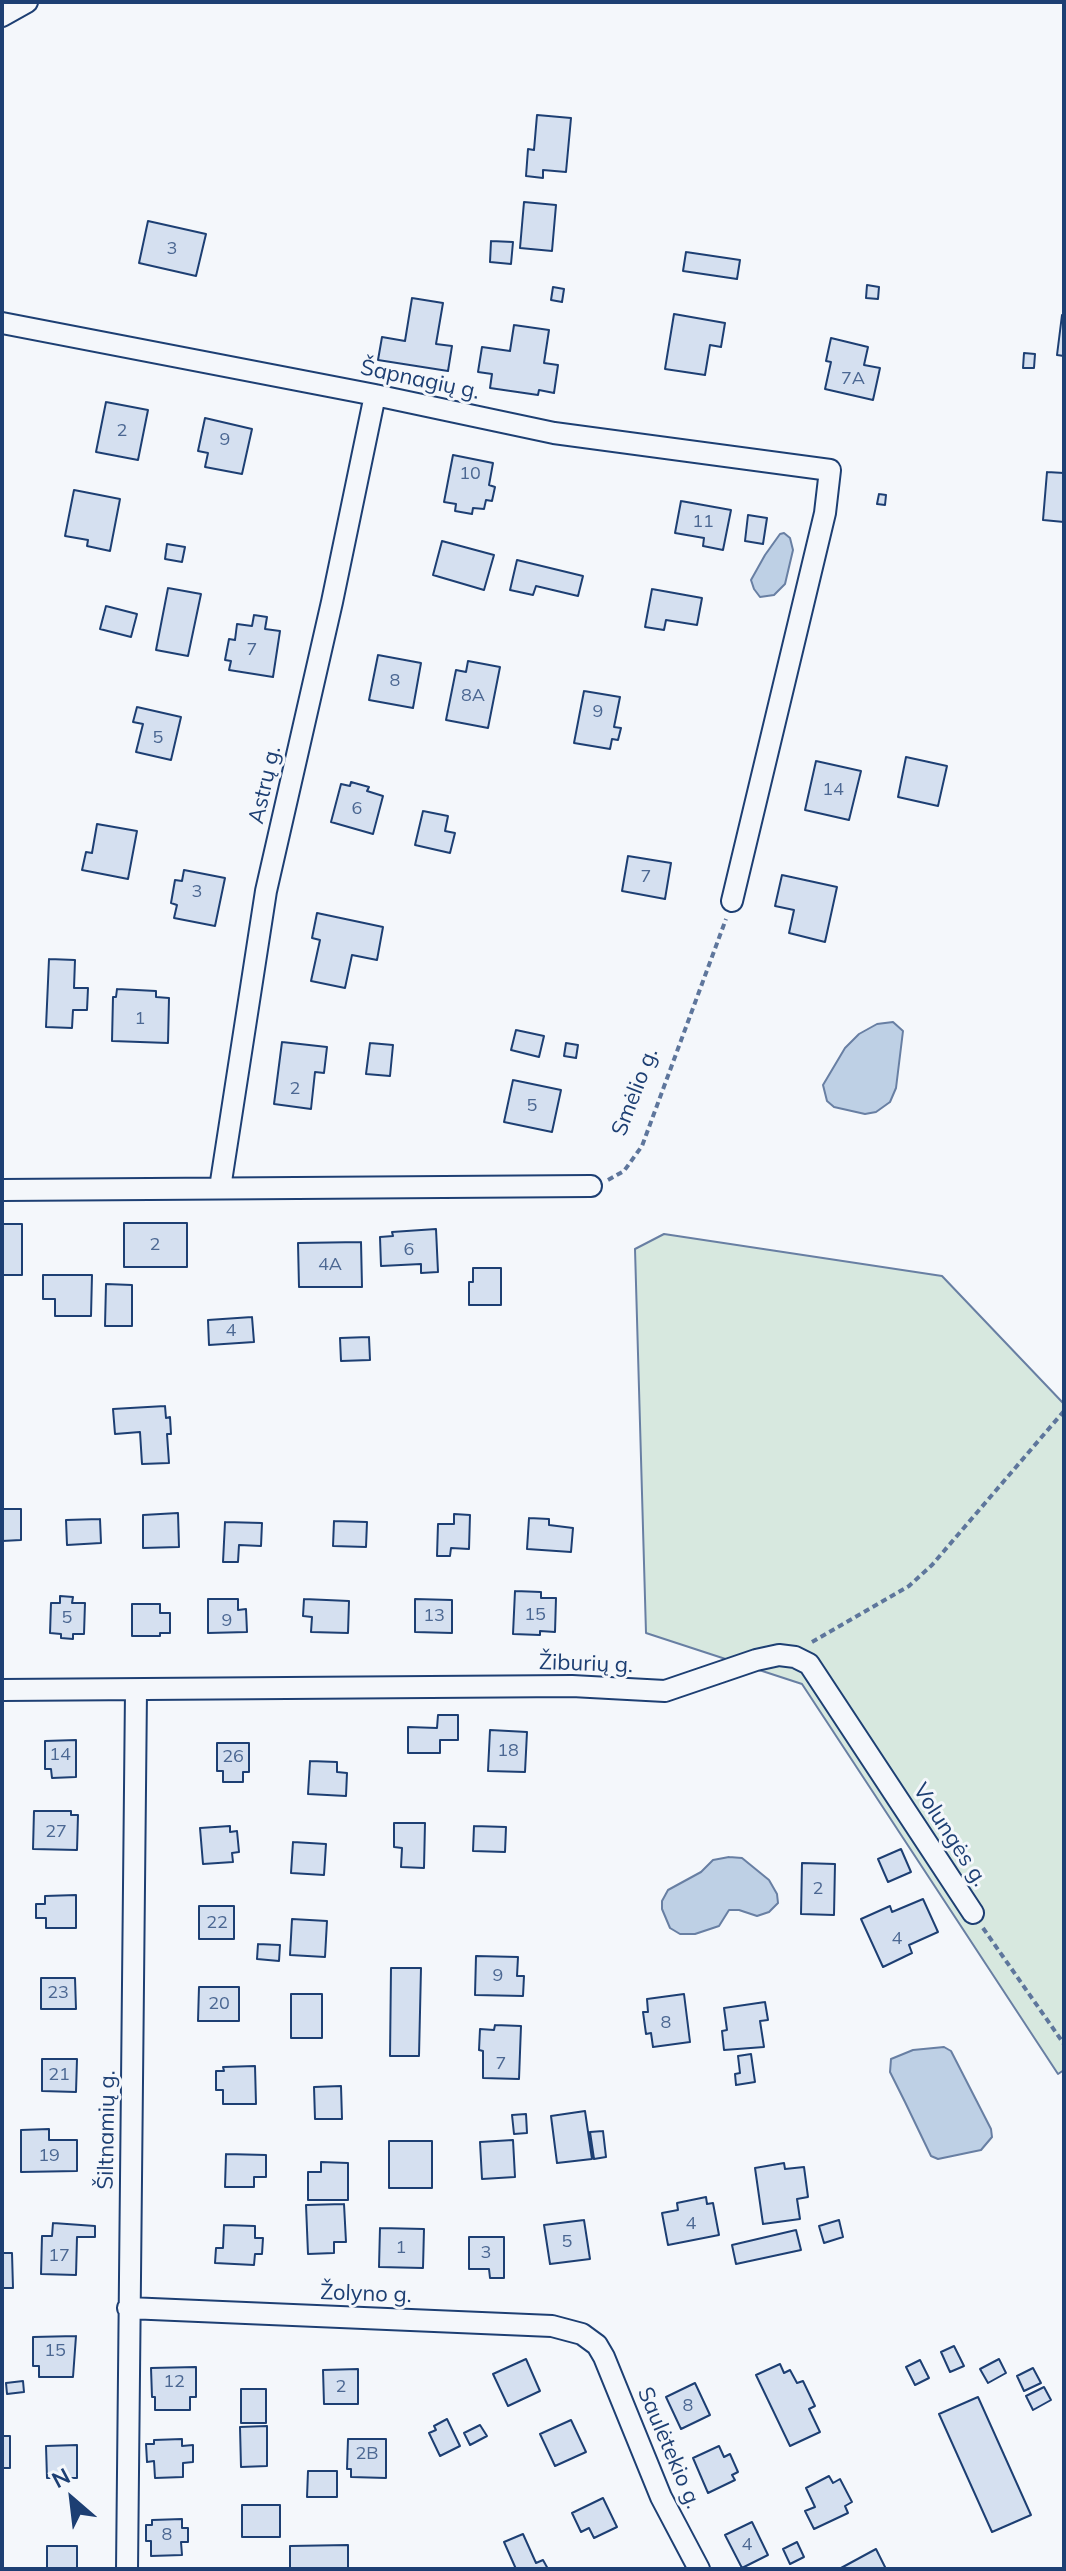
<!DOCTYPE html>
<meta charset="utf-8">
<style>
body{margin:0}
#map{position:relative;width:1066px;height:2571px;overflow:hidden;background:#f4f7fb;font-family:Mulish,sans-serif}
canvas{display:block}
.frame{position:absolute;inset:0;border:4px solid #1d3f73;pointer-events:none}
.north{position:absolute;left:32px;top:2459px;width:80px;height:80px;-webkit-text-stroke:6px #f4f7fb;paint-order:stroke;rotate:332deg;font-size:22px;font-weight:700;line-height:32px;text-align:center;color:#1d3f73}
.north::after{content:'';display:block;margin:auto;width:28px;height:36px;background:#1d3f73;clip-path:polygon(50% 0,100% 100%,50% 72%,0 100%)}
</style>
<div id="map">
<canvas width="1066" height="2571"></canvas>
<div class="frame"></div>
<div class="north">N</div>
</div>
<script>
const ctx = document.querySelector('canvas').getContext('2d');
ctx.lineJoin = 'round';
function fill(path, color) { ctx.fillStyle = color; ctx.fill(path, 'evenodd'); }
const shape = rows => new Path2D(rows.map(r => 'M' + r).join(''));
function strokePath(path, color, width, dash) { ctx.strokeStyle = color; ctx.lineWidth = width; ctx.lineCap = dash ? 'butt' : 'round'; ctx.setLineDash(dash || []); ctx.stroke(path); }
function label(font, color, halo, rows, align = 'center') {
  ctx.font = font + ' Mulish,sans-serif'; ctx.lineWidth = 6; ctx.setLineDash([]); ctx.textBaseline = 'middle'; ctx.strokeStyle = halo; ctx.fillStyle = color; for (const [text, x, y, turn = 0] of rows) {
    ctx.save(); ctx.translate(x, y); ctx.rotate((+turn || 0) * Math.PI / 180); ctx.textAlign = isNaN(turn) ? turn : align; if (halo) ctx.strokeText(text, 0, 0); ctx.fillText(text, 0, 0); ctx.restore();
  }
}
const green = shape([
 [664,1234,942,1276,1064,1404,1064,2070,1058,2074,802,1684,646,1633,635,1249,664,1234]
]);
const water = shape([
 [784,533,790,538,793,550,785,584,774,595,760,597,754,589,751,580,765,555,780,534,784,533],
 [893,1022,903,1031,896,1088,890,1102,876,1112,865,1114,834,1107,827,1101,823,1085,845,1048,859,1034,877,1024,893,1022],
 [729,1857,742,1858,769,1880,777,1894,778,1903,769,1912,757,1916,739,1910,729,1910,719,1926,695,1934,680,1934,670,1928,662,1909,662,1901,668,1890,701,1872,713,1860,729,1857],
 [944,2047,951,2051,991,2129,992,2137,981,2150,938,2159,931,2156,905,2102,890,2072,891,2059,913,2050,944,2047]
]);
const building = shape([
 [537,115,571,118,566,172,543,170,543,178,526,176,528,149,534,150,537,115],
 [524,202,556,205,552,251,520,248,524,202],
 [148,221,206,234,196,276,139,263,148,221],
 [491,241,513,242,511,264,490,262,491,241],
 [686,252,740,260,737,279,683,271,686,252],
 [867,285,879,287,878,299,866,298,867,285],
 [553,287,564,289,562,302,551,300,553,287],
 [412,298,443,303,436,344,452,346,448,371,378,360,382,337,405,341,412,298],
 [674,314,725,323,721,347,710,345,705,375,665,369,674,314],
 [1062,315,1064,315,1064,356,1057,355,1062,315],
 [514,325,549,330,544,363,558,365,554,393,539,390,538,395,490,388,492,374,478,372,482,347,510,351,514,325],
 [831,338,868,347,864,365,880,368,873,400,825,389,831,362,826,361,831,338],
 [1024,353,1035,354,1034,368,1023,368,1024,353],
 [106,402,148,410,138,460,96,452,106,402],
 [205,418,252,429,242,474,205,467,208,453,198,451,205,418],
 [453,455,493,463,489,485,495,487,492,501,486,500,484,509,473,508,472,514,455,511,456,504,444,502,453,455],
 [1047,472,1064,473,1064,522,1043,520,1047,472],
 [74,490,120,499,110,551,87,546,88,540,65,536,74,490],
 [879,494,886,495,885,505,877,504,879,494],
 [681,501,731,510,723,550,703,546,704,538,675,533,681,501],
 [748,515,767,518,763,544,745,541,748,515],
 [442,541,494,555,484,590,433,575,442,541],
 [167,544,185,547,182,562,165,559,167,544],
 [517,560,583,576,578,596,536,586,533,595,510,590,517,560],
 [168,588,201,594,188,656,156,650,168,588],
 [652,589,702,598,697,625,666,620,664,630,645,627,652,589],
 [106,606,137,614,131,637,100,629,106,606],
 [254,615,267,617,265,629,280,631,273,677,229,670,231,661,225,660,229,639,235,640,237,624,252,626,254,615],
 [378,655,421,663,413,708,369,700,378,655],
 [468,661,500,667,488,728,446,720,456,670,466,672,468,661],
 [584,691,620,697,614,727,621,728,618,740,612,739,610,749,574,743,584,691],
 [137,707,181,717,171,760,136,752,143,724,133,722,137,707],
 [906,757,947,766,938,806,898,797,906,757],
 [816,761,861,771,849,820,805,810,816,761],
 [351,782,369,787,367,791,383,796,373,834,331,822,341,784,350,786,351,782],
 [423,811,448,816,445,831,455,833,450,853,415,845,423,811],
 [97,824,137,831,128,879,82,870,86,852,92,853,97,824],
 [628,856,671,863,665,899,622,891,628,856],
 [184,870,225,878,215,926,174,918,177,905,171,903,175,880,182,881,184,870],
 [782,875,837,887,825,942,789,933,794,910,775,906,782,875],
 [317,913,383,927,377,960,352,955,345,988,311,981,320,940,312,938,317,913],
 [49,959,75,960,74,988,88,988,87,1010,73,1010,72,1028,46,1027,49,959],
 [117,989,156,991,156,997,169,998,168,1043,112,1041,113,997,116,997,117,989],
 [516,1030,544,1036,539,1057,511,1050,516,1030],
 [282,1042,327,1047,324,1073,315,1072,311,1109,274,1104,282,1042],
 [370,1043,393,1045,390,1076,366,1074,370,1043],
 [566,1043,578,1045,576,1058,564,1056,566,1043],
 [513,1080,561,1090,552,1132,504,1122,513,1080],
 [124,1223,187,1223,187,1267,124,1267,124,1223],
 [2,1224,22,1224,22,1275,2,1275,2,1224],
 [436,1229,438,1272,421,1273,421,1264,381,1266,380,1237,393,1236,392,1232,436,1229],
 [361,1242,362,1287,299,1287,298,1243,361,1242],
 [473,1268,501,1268,501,1305,469,1305,469,1282,473,1282,473,1268],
 [43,1275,92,1275,91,1316,55,1316,55,1299,43,1299,43,1275],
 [106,1284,132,1285,132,1326,105,1326,106,1284],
 [252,1317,254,1342,209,1345,208,1320,252,1317],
 [369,1337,370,1360,341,1361,340,1338,369,1337],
 [165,1406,166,1418,170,1417,171,1434,167,1434,169,1463,142,1464,140,1432,115,1434,113,1409,165,1406],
 [2,1509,21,1509,21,1540,2,1541,2,1509],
 [178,1513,179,1547,143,1548,143,1515,178,1513],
 [454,1514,470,1515,469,1549,451,1548,450,1556,437,1556,438,1524,454,1524,454,1514],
 [529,1518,549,1519,549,1525,573,1528,571,1552,527,1549,529,1518],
 [100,1519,101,1543,67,1545,66,1520,100,1519],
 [334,1521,367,1522,366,1547,333,1546,334,1521],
 [225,1522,262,1523,261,1546,239,1545,238,1562,223,1562,225,1522],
 [515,1591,541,1592,541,1598,556,1598,555,1632,540,1631,540,1635,513,1634,515,1591],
 [60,1596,73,1597,72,1603,85,1603,84,1634,73,1634,73,1639,61,1638,61,1634,50,1633,51,1603,60,1603,60,1596],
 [208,1599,238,1599,238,1610,246,1609,247,1632,208,1633,208,1599],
 [304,1599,349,1601,348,1633,311,1632,312,1617,303,1616,304,1599],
 [415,1599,452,1600,452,1633,415,1632,415,1599],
 [132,1604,160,1604,160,1613,170,1613,170,1633,160,1633,160,1636,132,1636,132,1604],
 [438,1715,458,1715,458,1740,440,1740,440,1753,408,1753,408,1727,437,1728,438,1715],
 [490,1730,527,1732,525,1772,488,1771,490,1730],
 [76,1740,76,1777,52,1778,51,1769,45,1769,45,1741,76,1740],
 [217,1743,249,1743,249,1772,243,1772,243,1782,223,1782,223,1771,217,1771,217,1743],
 [310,1761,337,1762,337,1772,347,1773,346,1796,308,1794,310,1761],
 [34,1811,71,1811,71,1815,78,1815,77,1850,33,1849,34,1811],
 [394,1823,425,1823,424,1868,401,1867,402,1848,394,1847,394,1823],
 [230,1826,230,1832,237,1831,239,1852,232,1853,233,1862,203,1864,200,1828,230,1826],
 [474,1826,506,1827,505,1852,473,1851,474,1826],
 [293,1842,326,1844,324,1875,291,1873,293,1842],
 [901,1849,911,1872,888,1882,878,1859,901,1849],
 [802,1863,835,1864,834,1915,801,1914,802,1863],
 [76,1895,76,1928,46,1928,46,1918,36,1918,36,1904,45,1904,45,1896,76,1895],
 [923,1899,938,1932,909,1945,912,1953,883,1967,861,1919,890,1906,892,1912,923,1899],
 [199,1906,234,1906,234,1939,199,1939,199,1906],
 [292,1919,327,1921,325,1957,290,1955,292,1919],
 [258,1944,280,1945,279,1961,257,1959,258,1944],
 [476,1956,518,1957,517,1976,524,1976,523,1996,475,1995,476,1956],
 [391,1968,421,1968,419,2056,390,2056,391,1968],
 [41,1978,75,1978,76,2009,41,2009,41,1978],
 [199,1987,239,1987,239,2021,198,2021,199,1987],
 [291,1994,322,1994,322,2038,291,2038,291,1994],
 [684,1994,690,2042,653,2047,651,2033,646,2034,643,2012,648,2012,647,1999,684,1994],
 [765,2002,768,2020,760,2021,764,2047,724,2050,722,2031,727,2030,724,2008,765,2002],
 [495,2025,521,2026,519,2079,483,2078,483,2051,479,2050,480,2029,494,2030,495,2025],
 [751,2054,755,2082,736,2085,735,2074,740,2073,738,2056,751,2054],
 [42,2059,77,2059,76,2092,42,2091,42,2059],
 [255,2066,256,2104,223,2104,223,2090,216,2090,216,2071,224,2071,223,2067,255,2066],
 [341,2086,342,2119,315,2119,314,2087,341,2086],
 [585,2111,592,2159,557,2163,551,2116,585,2111],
 [526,2114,527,2133,514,2134,512,2115,526,2114],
 [49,2129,49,2140,77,2140,77,2171,21,2172,21,2130,49,2129],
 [603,2131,606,2157,594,2159,590,2132,603,2131],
 [513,2140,515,2177,482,2179,480,2142,513,2140],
 [389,2141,432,2141,432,2188,389,2188,389,2141],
 [226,2154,266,2155,266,2177,254,2177,254,2187,225,2187,226,2154],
 [321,2162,348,2163,348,2200,308,2200,308,2172,321,2172,321,2162],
 [784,2163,785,2169,804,2167,808,2197,797,2199,800,2219,763,2224,755,2168,784,2163],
 [706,2197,707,2204,713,2203,719,2235,668,2245,662,2213,678,2210,677,2203,706,2197],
 [344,2204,346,2242,334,2242,334,2253,308,2254,306,2205,344,2204],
 [584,2220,590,2259,550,2264,544,2225,584,2220],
 [839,2220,843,2237,824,2243,819,2226,839,2220],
 [53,2223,95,2226,95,2237,77,2237,76,2275,41,2274,42,2236,52,2236,53,2223],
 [224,2225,255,2226,255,2238,263,2238,262,2254,255,2254,254,2265,215,2263,216,2248,223,2248,224,2225],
 [380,2228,424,2229,423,2268,379,2267,380,2228],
 [796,2230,801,2250,736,2264,732,2245,796,2230],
 [469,2237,504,2237,504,2278,490,2278,489,2269,469,2269,469,2237],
 [2,2253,12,2253,13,2288,2,2288,2,2253],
 [76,2336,73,2377,39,2377,39,2366,33,2366,33,2337,76,2336],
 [954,2346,964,2366,950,2372,941,2352,954,2346],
 [526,2359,540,2391,508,2406,493,2374,526,2359],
 [999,2359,1006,2373,988,2383,980,2369,999,2359],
 [920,2360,929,2378,915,2385,906,2367,920,2360],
 [780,2364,784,2373,790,2370,797,2383,803,2381,815,2406,809,2409,820,2432,790,2446,756,2375,780,2364],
 [196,2367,196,2397,190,2397,190,2410,155,2410,155,2397,152,2397,151,2368,196,2367],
 [1033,2368,1041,2383,1024,2391,1017,2376,1033,2368],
 [358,2369,358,2404,324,2404,323,2370,358,2369],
 [23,2381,24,2392,7,2394,6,2383,23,2381],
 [695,2383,710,2415,681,2429,666,2397,695,2383],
 [1044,2387,1051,2400,1033,2410,1026,2396,1044,2387],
 [241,2389,266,2389,266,2423,241,2423,241,2389],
 [978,2397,1031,2515,992,2532,939,2414,978,2397],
 [447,2419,460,2446,440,2456,429,2433,436,2430,434,2426,447,2419],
 [571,2420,586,2452,555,2466,540,2434,571,2420],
 [480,2425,487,2436,470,2445,464,2433,480,2425],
 [267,2426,267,2466,241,2467,240,2427,267,2426],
 [2,2436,10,2436,10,2468,2,2468,2,2436],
 [182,2439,182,2446,193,2445,193,2462,183,2463,183,2477,155,2478,154,2461,147,2462,146,2444,154,2444,154,2440,182,2439],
 [348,2439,386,2439,386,2478,351,2477,351,2469,347,2469,348,2439],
 [77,2445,77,2478,47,2478,46,2446,77,2445],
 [719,2446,724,2457,730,2454,738,2472,732,2475,735,2480,708,2493,693,2458,719,2446],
 [308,2471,337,2471,337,2497,307,2497,308,2471],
 [829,2476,833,2483,840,2479,852,2502,845,2506,848,2513,814,2529,805,2511,815,2507,806,2488,829,2476],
 [603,2498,617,2527,594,2538,589,2528,581,2532,572,2513,603,2498],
 [242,2505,280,2505,280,2537,242,2537,242,2505],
 [182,2519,182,2528,188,2528,188,2542,181,2542,182,2555,151,2556,151,2541,146,2541,146,2525,152,2525,152,2520,182,2519],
 [752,2522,768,2555,742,2568,725,2535,752,2522],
 [523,2534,536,2563,543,2560,548,2569,516,2569,504,2542,523,2534],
 [797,2542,804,2557,790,2564,783,2549,797,2542],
 [348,2545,348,2569,290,2569,290,2546,348,2545],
 [47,2546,77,2546,77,2569,47,2569,47,2546],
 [876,2549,886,2569,841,2569,841,2568,876,2549]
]);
const path = shape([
 [608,1180,624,1171,642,1146,726,919],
 [812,1642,909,1586,932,1565,1064,1411],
 [983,1928,1064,2044]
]);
const street = shape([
 [2,16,27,2],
 [2,323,375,395,554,433,830,470,825,513,732,901],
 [220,1188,266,891,332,602,375,395],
 [2,1190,591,1186],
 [2,1690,572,1686,665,1691,756,1660,779,1655,795,1657,809,1664,973,1913],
 [128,2308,552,2326,582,2334,597,2345,604,2357,661,2497,699,2569],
 [127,2569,136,1691]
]);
const numberNames = [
 ["3",172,249],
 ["7A",853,379],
 ["2",122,431],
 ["9",225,440],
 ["10",470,474],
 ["11",703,522],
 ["7",252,650],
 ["8",395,681],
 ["8A",473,696],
 ["9",598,712],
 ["5",158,738],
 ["14",833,790],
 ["6",357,809],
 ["7",646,877],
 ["3",197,892],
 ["1",140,1019],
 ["2",295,1089],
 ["5",532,1106],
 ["2",155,1245],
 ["6",409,1250],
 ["4A",330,1265],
 ["4",231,1331],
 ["15",535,1615],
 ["13",434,1616],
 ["5",67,1618],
 ["9",227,1621],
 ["18",508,1751],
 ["14",60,1755],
 ["26",233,1757],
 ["27",56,1832],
 ["2",818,1889],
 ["22",217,1923],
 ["4",897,1939],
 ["9",498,1976],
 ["23",58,1993],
 ["20",219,2004],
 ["8",666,2023],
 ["7",501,2064],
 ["21",59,2075],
 ["19",49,2156],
 ["4",691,2224],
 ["5",567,2242],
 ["1",401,2248],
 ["3",486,2253],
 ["17",59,2256],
 ["15",55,2351],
 ["12",174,2382],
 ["2",341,2387],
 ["8",688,2406],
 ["2B",367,2454],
 ["8",167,2535],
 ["4",747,2545]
];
const streetNames = [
 ["Šapnagių g.",420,380,12],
 ["Astrų g.",265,785,-77],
 ["Smėlio g.",635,1092,-69],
 ["Žiburių g.",586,1664,2],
 ["Volungės g.",950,1835,57],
 ["Šiltnamių g.",107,2130,-89],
 ["Žolyno g.",366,2294,2],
 ["Saulėtekio g.",669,2448,67]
];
fill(green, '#d7e8df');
strokePath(green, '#687fa3', 2);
fill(water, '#bed0e5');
strokePath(water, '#687fa3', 2);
fill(building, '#d5e0f0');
strokePath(building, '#1d3f73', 2);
strokePath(street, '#1d3f73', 24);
strokePath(path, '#5e769c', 4, [6, 4]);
strokePath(street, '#f4f7fb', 20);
label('18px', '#4b6792', null, numberNames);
label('22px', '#1d3f73', '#f4f7fb', streetNames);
</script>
